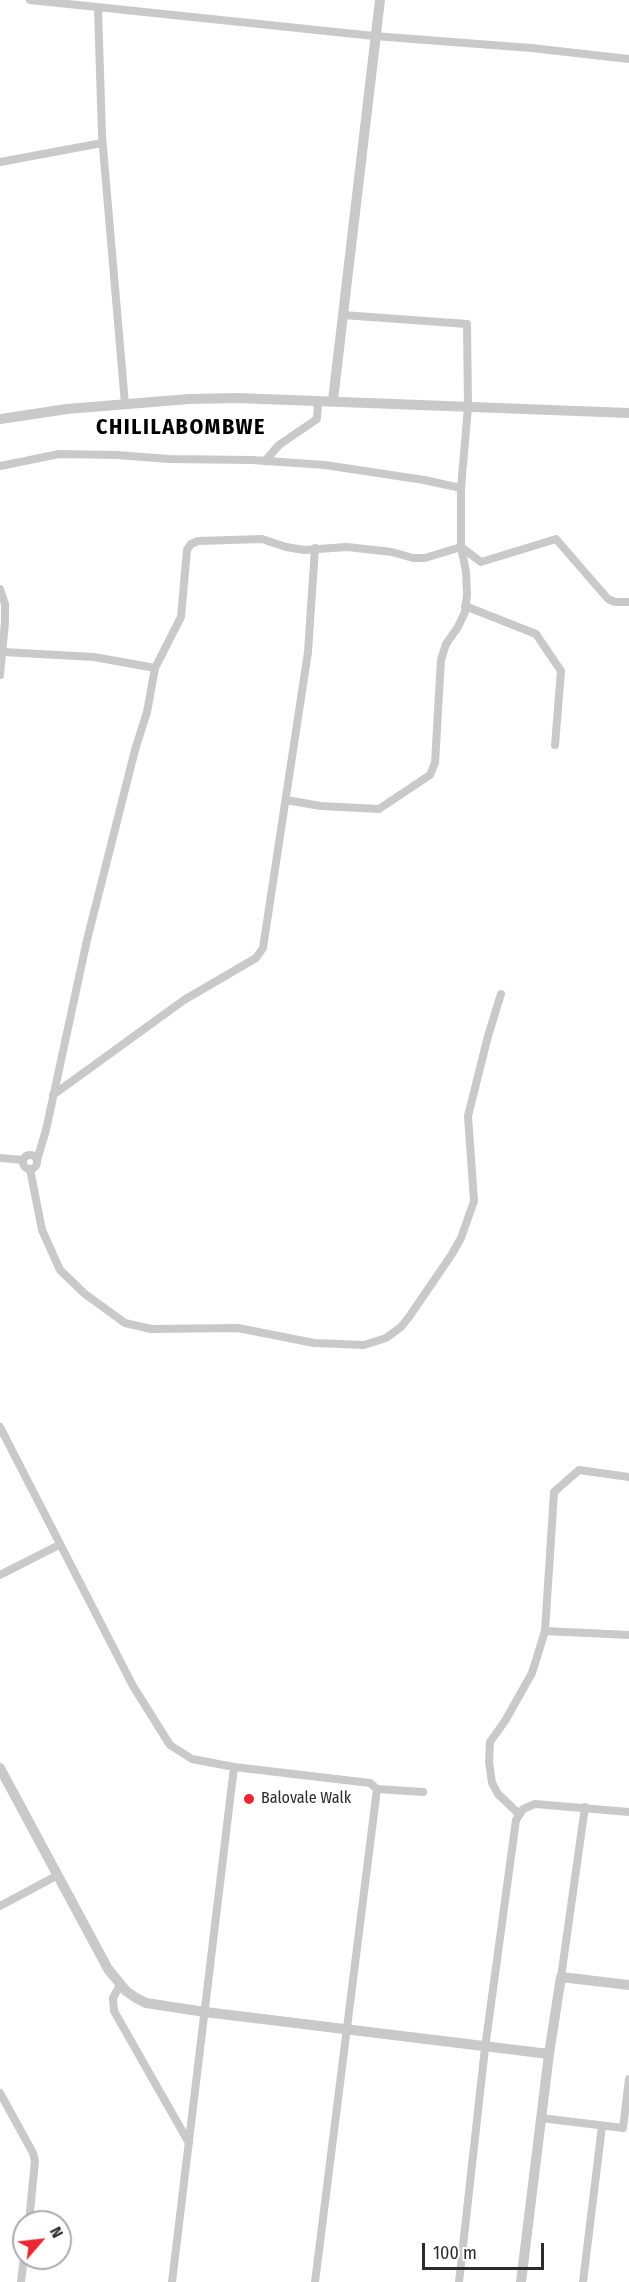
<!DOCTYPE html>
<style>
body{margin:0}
#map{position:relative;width:629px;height:2282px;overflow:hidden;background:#fff;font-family:"Fira Sans Condensed",sans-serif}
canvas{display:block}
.north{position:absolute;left:12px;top:2210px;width:60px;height:60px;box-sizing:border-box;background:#fff;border:2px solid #ababab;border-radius:50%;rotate:62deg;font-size:16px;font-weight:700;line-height:24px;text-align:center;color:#2c2c2c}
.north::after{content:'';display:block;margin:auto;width:21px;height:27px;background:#eb2631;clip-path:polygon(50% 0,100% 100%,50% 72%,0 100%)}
.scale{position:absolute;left:422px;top:2243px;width:122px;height:27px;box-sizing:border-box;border:3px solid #2c2c2c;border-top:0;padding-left:8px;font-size:18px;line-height:21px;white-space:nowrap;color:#2c2c2c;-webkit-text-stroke:4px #fff;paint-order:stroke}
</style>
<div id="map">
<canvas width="629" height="2282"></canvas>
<div class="north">N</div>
<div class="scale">100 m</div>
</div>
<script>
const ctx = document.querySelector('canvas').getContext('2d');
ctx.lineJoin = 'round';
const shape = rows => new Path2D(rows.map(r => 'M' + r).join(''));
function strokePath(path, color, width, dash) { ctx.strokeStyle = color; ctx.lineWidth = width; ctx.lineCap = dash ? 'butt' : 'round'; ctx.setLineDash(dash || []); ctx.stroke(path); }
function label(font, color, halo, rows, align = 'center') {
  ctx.font = font + ' "Fira Sans Condensed",sans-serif'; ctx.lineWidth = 6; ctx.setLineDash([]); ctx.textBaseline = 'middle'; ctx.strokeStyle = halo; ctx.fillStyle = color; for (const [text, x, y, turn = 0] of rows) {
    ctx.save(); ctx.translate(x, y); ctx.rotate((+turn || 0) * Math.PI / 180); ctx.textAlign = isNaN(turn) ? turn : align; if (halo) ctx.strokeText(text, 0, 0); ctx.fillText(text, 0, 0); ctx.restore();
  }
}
const minor = shape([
 [30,0,374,36,531,48,629,59],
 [98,8,102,136,125,404],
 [0,162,102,143],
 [265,461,279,445,317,419,318,400],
 [0,466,59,454,117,455,169,459,252,460,325,465,424,480,461,488],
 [461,547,481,562,556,539,608,599,615,602,629,602],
 [0,589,5,604,5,622,0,675],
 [465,606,536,634,561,671,555,745],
 [3,652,94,657,155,668],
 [286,800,321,806,379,809,430,775,435,763,441,660,446,644,458,627,465,612,467,594,466,572,461,547,461,488,468,407,467,324,343,315],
 [53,1095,184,1000,256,958,263,948,308,652,315,548],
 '23 1162a7 7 0 1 1 14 0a7 7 0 1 1-14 0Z',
 [0,1158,23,1160],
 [37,1160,46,1130,87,940,135,750,147,712,155,668,181,617,187,550,191,544,198,541,262,539,286,547,304,550,347,547,392,552,413,558,425,558,461,547],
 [30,1169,42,1230,60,1270,85,1294,125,1323,151,1329,238,1328,314,1343,364,1345,386,1338,401,1327,409,1317,452,1254,461,1238,474,1201,468,1116,488,1036,501,994],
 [0,1427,133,1686,170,1745,192,1759,234,1767,370,1783,377,1789,315,2282],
 [0,1575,59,1545],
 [545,1631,629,1635],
 [377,1789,423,1792],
 [518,1813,498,1794,492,1783,489,1762,490,1742,505,1721,532,1673,545,1631,554,1492,579,1470,629,1477],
 [0,1906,58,1875],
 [561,1977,585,1807],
 [120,1985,113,1998,114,2011,189,2143],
 [0,2093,33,2153,35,2161,29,2222],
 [541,2118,623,2128,629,2079],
 [21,2282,24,2258],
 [172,2282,234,1767],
 [459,2282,485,2048,516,1820,523,1809,535,1804,629,1812],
 [583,2282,602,2126]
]);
const tertiary = shape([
 [333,400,380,0],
 [0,419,67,409,189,399,237,398,629,413],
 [0,1768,108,1969,126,1991,136,1998,146,2003,205,2012,549,2054,521,2282],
 [549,2054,561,1977,629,1985]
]);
const markers = [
 [249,1799,6,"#eb2631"]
];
const poiNames = [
 ["Balovale Walk",261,1799]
];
const districtNames = [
 ["CHILILABOMBWE",181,428]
];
strokePath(minor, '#c9c9c9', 8);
strokePath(tertiary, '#c9c9c9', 10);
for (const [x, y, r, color] of markers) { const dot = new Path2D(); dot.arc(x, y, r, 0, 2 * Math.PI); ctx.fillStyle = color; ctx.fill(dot); strokePath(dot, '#fff', 2); }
label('16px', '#2c2c2c', '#fff', poiNames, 'left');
ctx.letterSpacing = '1.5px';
label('bold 22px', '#000', '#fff', districtNames);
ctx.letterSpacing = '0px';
</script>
